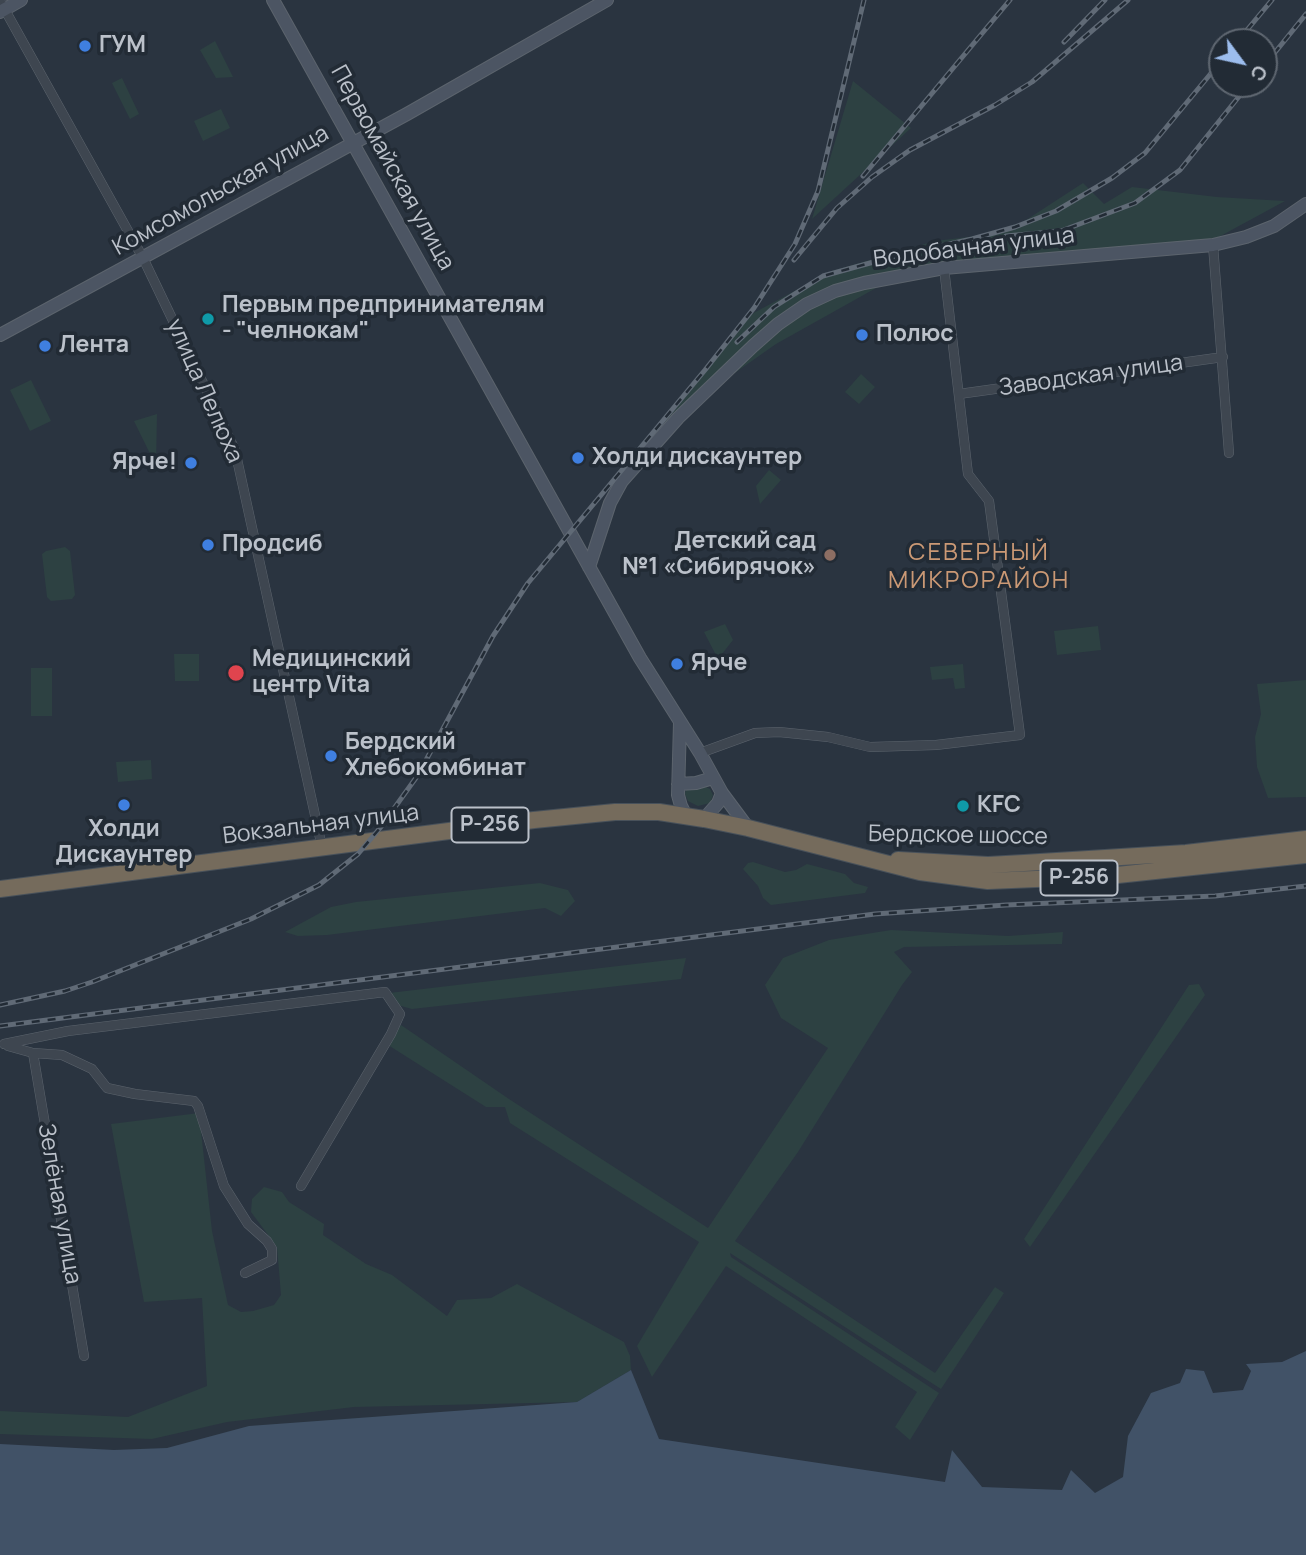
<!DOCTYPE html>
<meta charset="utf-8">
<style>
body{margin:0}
#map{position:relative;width:1306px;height:1555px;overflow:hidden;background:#2a3440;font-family:Manrope,sans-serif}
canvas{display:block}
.north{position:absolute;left:1208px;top:28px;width:70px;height:70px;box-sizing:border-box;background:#222b35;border:2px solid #5f6771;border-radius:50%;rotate:123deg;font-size:19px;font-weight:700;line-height:28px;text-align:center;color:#bbc1ca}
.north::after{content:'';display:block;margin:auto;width:24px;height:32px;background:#9cbded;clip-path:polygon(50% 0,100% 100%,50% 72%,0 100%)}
</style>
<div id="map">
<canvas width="1306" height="1555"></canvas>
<div class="north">С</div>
</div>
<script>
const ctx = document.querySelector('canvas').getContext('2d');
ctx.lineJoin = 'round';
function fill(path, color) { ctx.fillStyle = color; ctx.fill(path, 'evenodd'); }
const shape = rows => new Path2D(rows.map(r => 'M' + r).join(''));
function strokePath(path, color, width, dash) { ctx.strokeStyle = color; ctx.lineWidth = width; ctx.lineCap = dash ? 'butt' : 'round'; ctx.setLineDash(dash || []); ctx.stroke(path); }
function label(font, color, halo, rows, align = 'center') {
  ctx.font = font + ' Manrope,sans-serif'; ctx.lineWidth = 7; ctx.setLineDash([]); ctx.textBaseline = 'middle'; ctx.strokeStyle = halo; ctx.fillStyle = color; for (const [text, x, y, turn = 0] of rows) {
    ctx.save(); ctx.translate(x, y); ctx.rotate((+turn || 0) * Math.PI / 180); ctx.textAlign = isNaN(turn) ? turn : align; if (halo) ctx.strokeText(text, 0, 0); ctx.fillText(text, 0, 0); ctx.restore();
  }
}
const green = shape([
 [215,41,233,77,216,78,200,50],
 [122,78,139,114,130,119,112,83],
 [853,81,911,128,812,219],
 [221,109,230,128,203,141,194,121],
 [1083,183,1104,204,1132,187,1217,197,1285,201,1215,239,965,260,885,283,776,344,665,422,748,316,832,271,935,241,977,236,1023,222],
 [861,374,875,387,859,404,845,392],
 [31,380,51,421,30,431,10,390],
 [157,414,156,466,134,421],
 [769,470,781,480,760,504,756,486],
 [65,547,70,551,75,595,72,599,51,601,47,597,42,554,46,551],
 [725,624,733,640,718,659,704,632],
 [1098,626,1101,650,1057,655,1054,631],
 [174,654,199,654,199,681,175,681],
 [963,664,965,688,955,689,953,678,932,680,930,667],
 [31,668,52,668,52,716,31,716],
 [1306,680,1306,797,1268,798,1257,767,1255,737,1261,714,1257,684],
 [151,760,152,779,118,782,116,762],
 [704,786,710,789,713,795,710,803,698,806,688,801,685,794,686,789],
 [753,862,785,872,796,870,807,864,845,874,854,883,868,887,865,893,771,905,763,898,758,886,743,869,748,863],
 [540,883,568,890,575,901,561,916,545,908,327,935,298,936,285,932,331,907,356,902],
 [891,930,1008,936,1063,932,1062,944,904,947,894,952,912,972,902,985,798,1152,735,1241,935,1373,995,1287,1004,1293,941,1389,730,1253,731,1257,939,1393,910,1440,895,1427,917,1392,726,1266,652,1377,637,1346,699,1242,510,1123,505,1107,486,1107,388,1045,401,1025,509,1099,708,1228,828,1048,781,1018,765,985,783,958,829,940],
 [686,958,681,979,412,1009,390,1003,389,993],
 [1199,984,1205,995,1030,1247,1024,1239,1189,985],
 [199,1113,212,1231,228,1305,241,1312,253,1311,274,1305,281,1295,277,1247,251,1212,252,1199,264,1187,282,1192,289,1202,324,1224,323,1235,366,1264,392,1275,447,1316,457,1300,491,1298,517,1284,624,1342,630,1356,631,1370,577,1402,354,1407,227,1422,152,1439,0,1434,0,1411,128,1417,207,1386,202,1298,144,1302,111,1124]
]);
const water = shape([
 [1306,1351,1306,1555,0,1555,0,1444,114,1450,167,1448,249,1426,577,1402,631,1370,659,1439,945,1482,952,1450,982,1487,1062,1490,1071,1470,1095,1493,1123,1477,1128,1436,1151,1393,1180,1383,1186,1369,1204,1371,1213,1393,1243,1390,1251,1371,1246,1364,1282,1362]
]);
const street = shape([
 [0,1,143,258,235,450,322,847],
 [1213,245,1229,453],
 [959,394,1223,357],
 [700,753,755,733,779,732,828,737,870,747,936,745,1020,735,989,501,968,474,944,268],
 [4,1044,68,1031,385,992,400,1014,391,1034,301,1186],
 [8,1046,33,1053,62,1055,92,1069,107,1088,135,1094,194,1101,198,1106,224,1186,248,1224,267,1241,272,1249,272,1260,245,1273],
 [33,1053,84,1356]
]);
const secondary = shape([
 [273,0,640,658,700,753,722,793,748,828],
 [0,12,21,0],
 [0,335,407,114,607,0],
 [589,567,610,503,622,481,678,418,753,346,778,324,807,304,835,291,864,283,944,268,1213,245,1246,237,1274,226,1306,204],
 [680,723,678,795,681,806,686,816],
 [678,784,696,783,713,778],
 [704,819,718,803,722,793]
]);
const highway = shape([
 [898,860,988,865,1024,863,1186,853,1306,839],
 [0,889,534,820,615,812,659,812,704,819,748,828,920,872,988,881,1108,876,1306,855]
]);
const rail = shape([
 [1064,42,1105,0],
 [1237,42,1272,0],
 [1264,66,1306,14],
 [863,176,1010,0],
 [1006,236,1061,231,1135,203,1180,170,1249,84],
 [794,260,837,208,872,177,910,150,995,105,1032,82,1128,0],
 [737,342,774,307,823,276,899,255,972,239,1015,227,1056,211,1112,178,1145,153,1222,60],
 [0,1005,65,991,92,982,251,919,319,885,358,854,380,828,418,775,493,636,528,583,705,370,754,308,795,244,818,191,864,0],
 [0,1026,875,914,1006,905,1215,896,1306,886]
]);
const markers = [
 [85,46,7,"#3f7fe0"],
 [208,319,7,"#0f9aa8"],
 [862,335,7,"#3f7fe0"],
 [45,346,7,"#3f7fe0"],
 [578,458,7,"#3f7fe0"],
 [191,463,7,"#3f7fe0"],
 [208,545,7,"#3f7fe0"],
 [830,555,7,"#8d6e63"],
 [677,664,7,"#3f7fe0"],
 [236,673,9,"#e0444e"],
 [331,756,7,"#3f7fe0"],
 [124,805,7,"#3f7fe0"],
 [963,806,7,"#0f9aa8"]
];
const shields = [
 [490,825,77],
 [1079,878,77]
];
const shieldNames = [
 ["Р-256",490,825],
 ["Р-256",1079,878]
];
const poiNames = [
 ["ГУМ",99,46],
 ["Первым предпринимателям",222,306],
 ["- \"челнокам\"",222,332],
 ["Полюс",876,335],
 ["Лента",59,346],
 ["Холди дискаунтер",592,458],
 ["Ярче!",177,463,"right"],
 ["Детский сад",816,542,"right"],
 ["№1 «Сибирячок»",816,568,"right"],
 ["Продсиб",222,545],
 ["Медицинский",252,660],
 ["центр Vita",252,686],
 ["Ярче",691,664],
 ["Бердский",345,743],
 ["Хлебокомбинат",345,769],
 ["KFC",977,806],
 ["Холди",124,830,"center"],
 ["Дискаунтер",124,856,"center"]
];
const streetNames = [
 ["Первомайская улица",392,168,61],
 ["Комсомольская улица",221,191,-29],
 ["Водобачная улица",974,248,-7],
 ["Заводская улица",1091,376,-8],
 ["улица Лелюха",204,391,66],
 ["Вокзальная улица",321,825,-7],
 ["Бердское шоссе",958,836,1],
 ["Зелёная улица",59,1204,80]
];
const neighbourhoodNames = [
 ["СЕВЕРНЫЙ",979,553],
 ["МИКРОРАЙОН",979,581]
];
fill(green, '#2d4142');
fill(water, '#415267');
strokePath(street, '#5c646d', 10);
strokePath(secondary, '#5c646d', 14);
strokePath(highway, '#48515a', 18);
strokePath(street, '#3e4650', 9);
strokePath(secondary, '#4c5563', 12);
strokePath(highway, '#756b5c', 16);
strokePath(rail, '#606a76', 5);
strokePath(rail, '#222b35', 2.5, [8]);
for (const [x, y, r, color] of markers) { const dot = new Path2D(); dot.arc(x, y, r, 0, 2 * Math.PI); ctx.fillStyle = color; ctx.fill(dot); strokePath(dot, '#222b35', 2.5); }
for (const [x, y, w] of shields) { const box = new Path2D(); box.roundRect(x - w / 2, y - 17.5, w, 35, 5); ctx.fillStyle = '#222b35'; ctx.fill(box); strokePath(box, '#bbc1ca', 2); }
label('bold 21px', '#bbc1ca', null, shieldNames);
label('bold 23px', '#bbc1ca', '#222b35', poiNames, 'left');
label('23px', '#bbc1ca', '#222b35', streetNames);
ctx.letterSpacing = '2px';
label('24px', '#cb9975', '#222b35', neighbourhoodNames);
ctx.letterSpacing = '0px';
</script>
